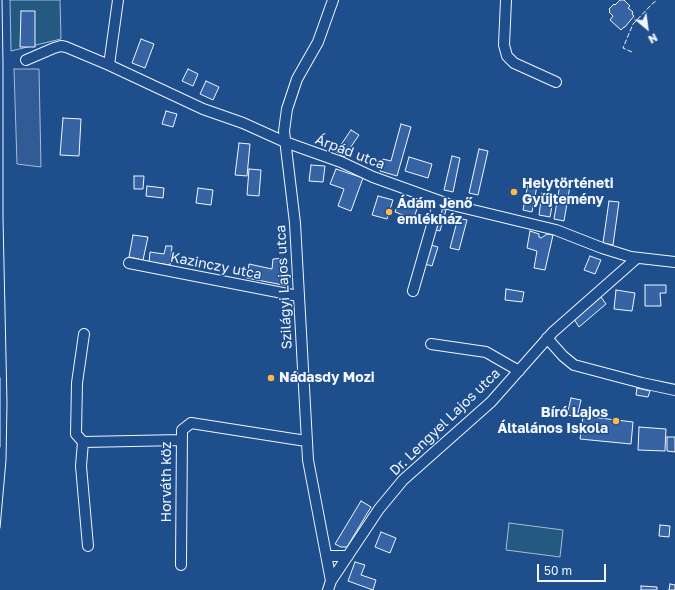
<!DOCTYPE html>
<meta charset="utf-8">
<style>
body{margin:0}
#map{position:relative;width:675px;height:590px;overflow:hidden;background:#1f4e8c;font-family:"Golos Text",sans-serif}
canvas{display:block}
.north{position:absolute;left:627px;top:8px;width:40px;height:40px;-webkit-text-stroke:3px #1f4e8c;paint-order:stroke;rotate:151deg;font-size:11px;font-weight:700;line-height:16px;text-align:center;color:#f2f6ff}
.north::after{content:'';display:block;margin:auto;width:14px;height:18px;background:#f2f6ff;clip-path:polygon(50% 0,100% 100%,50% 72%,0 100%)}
.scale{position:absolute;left:537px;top:564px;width:69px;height:18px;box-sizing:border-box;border:2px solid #f2f6ff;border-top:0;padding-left:5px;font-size:12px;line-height:14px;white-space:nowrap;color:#f2f6ff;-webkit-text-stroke:3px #1f4e8c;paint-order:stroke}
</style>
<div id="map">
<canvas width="675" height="590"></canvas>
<div class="north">N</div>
<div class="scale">50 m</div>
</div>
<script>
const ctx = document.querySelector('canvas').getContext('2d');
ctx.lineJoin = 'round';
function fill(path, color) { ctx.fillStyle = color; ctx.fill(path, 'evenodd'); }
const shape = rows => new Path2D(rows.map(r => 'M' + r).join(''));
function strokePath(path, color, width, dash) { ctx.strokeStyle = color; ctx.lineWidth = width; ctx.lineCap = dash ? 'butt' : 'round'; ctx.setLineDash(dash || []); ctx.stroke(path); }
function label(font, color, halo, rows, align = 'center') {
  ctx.font = font + ' "Golos Text",sans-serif'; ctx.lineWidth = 3; ctx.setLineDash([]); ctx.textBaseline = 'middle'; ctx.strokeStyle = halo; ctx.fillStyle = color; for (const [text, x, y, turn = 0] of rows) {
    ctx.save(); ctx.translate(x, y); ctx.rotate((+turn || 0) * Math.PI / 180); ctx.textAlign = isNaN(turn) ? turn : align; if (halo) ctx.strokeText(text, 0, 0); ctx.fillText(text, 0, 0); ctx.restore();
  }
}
const green = shape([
 [10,0,60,0,61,39,11,51,10,0],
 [509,523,563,530,560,557,506,550,509,523]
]);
const parking = shape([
 [14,69,39,69,41,167,17,164,14,69]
]);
const building = shape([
 [620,0,624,0,630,6,628,8,633,12,632,14,634,16,625,27,624,27,621,30,610,20,613,16,609,12,610,11,609,9,614,4,615,5,620,0],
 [21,11,35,11,35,47,20,47,21,11],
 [141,39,154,44,145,68,132,63,141,39],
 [188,69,198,74,193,86,182,81,188,69],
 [206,81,219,87,213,100,200,94,206,81],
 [166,111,177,114,173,127,162,124,166,111],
 [63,118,81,119,79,156,60,155,63,118],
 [401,124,411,127,397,176,380,171,383,159,391,161,401,124],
 [351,130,359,135,344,157,336,152,351,130],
 [239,143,250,144,247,176,235,175,239,143],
 [479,149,488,151,478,195,469,193,479,149],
 [452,156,460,158,453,192,444,190,452,156],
 [409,157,432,164,428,178,405,171,409,157],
 [311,165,325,166,323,182,309,181,311,165],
 [249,169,261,170,259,196,247,195,249,169],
 [336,169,363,178,351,211,338,206,344,189,330,184,336,169],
 [134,176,144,176,143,189,134,189,134,176],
 [528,184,537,186,532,212,523,210,528,184],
 [560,184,570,186,564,221,554,219,560,184],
 [147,186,164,188,163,198,146,196,147,186],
 [198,188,213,190,211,205,196,203,198,188],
 [542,193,554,195,550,217,539,215,542,193],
 [378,196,393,200,387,219,372,215,378,196],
 [400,199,415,205,417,209,412,223,401,220,403,215,395,212,400,199],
 [609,201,619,202,613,245,603,243,609,201],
 [438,208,446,210,440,231,432,229,438,208],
 [458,218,467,220,459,250,450,248,458,218],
 [530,231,539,234,539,237,541,238,547,234,553,235,545,270,534,268,537,251,527,248,530,231],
 [133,235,148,237,143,260,129,257,133,235],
 [427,244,438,247,432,266,421,263,427,244],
 [166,246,172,246,170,265,149,262,150,252,164,254,166,246],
 [590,256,601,260,595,274,584,270,590,256],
 [286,258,288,286,247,278,249,264,272,269,273,259,286,258],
 [645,285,666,285,666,293,660,293,661,306,645,306,645,285],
 [506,289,524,292,522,302,505,300,506,289],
 [616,290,635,293,632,311,614,309,616,290],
 [601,297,606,304,579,327,574,319,601,297],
 [637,388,650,391,648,397,636,395,637,388],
 [571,398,581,400,577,417,567,415,571,398],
 [583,416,633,422,631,444,580,439,583,416],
 [639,427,666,429,665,451,638,450,639,427],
 [667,437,675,437,675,452,667,451,667,437],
 [361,501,371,507,347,547,341,547,335,544,361,501],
 [660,525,670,526,669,537,659,536,660,525],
 [381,532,396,538,390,553,375,547,381,532],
 [355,562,365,565,361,575,376,580,373,590,348,581,355,562],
 [670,584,675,585,675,590,669,590,670,584],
 [641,586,657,587,657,590,641,590,641,586]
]);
const minor = shape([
 [506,0,504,45,507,56,514,63,556,82],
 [26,60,54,48,61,46,66,47,109,65,203,109,243,123,285,142,341,162,373,177,448,204,556,230,602,248,631,257,675,262],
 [109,65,118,0],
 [129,263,298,296],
 [413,291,439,201],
 [84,334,77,383,76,434,83,442,81,466,88,546],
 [547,338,563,356,574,365,642,383,675,390],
 [431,344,486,352,519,371],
 [83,442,181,440],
 [327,556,348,556],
 [181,565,182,430,191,423,306,441],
 [331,581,308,460,295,223,284,131,287,109,297,79,318,42,333,0],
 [328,590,331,581,379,509,403,480,491,402,553,332,637,258]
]);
const tram = shape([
 [0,378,0,447],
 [0,528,6,460,7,403,3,219,3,65,2,0]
]);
const fence = shape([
 [632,52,623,48,633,24,652,4,657,0]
]);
const markers = [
 [514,192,4,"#ffb74d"],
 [389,212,4,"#ffb74d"],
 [271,378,4,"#ffb74d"],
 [616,421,4,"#ffb74d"]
];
const streetNames = [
 ["Árpád utca",350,152,21],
 ["Kazinczy utca",216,266,11],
 ["Szilágyi Lajos utca",284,287,-93],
 ["Dr. Lengyel Lajos utca",445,422,-44],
 ["Horváth köz",167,482,-90]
];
const poiNames = [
 ["Helytörténeti",522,184],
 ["Gyűjtemény",522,200],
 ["Ádám Jenő",397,204],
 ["emlékház",397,220],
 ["Nádasdy Mozi",279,378],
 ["Bíró Lajos",608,413,"right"],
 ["Általános Iskola",608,429,"right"]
];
fill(green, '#245a82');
strokePath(green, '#a8bbd7', 1);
fill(parking, '#305b95');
strokePath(parking, '#a8bbd7', 1);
fill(building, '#3563a3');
strokePath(building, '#f2f6ff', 1);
strokePath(minor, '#f2f6ff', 12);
strokePath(minor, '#1f4e8c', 10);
strokePath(tram, '#f2f6ff', 1);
strokePath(fence, '#f2f6ff', 1, [5, 2]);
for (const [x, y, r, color] of markers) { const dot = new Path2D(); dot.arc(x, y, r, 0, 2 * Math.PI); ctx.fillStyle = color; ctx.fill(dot); strokePath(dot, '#1f4e8c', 1.5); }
label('14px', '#f2f6ff', '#1f4e8c', streetNames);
label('bold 14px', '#f2f6ff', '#1f4e8c', poiNames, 'left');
</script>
